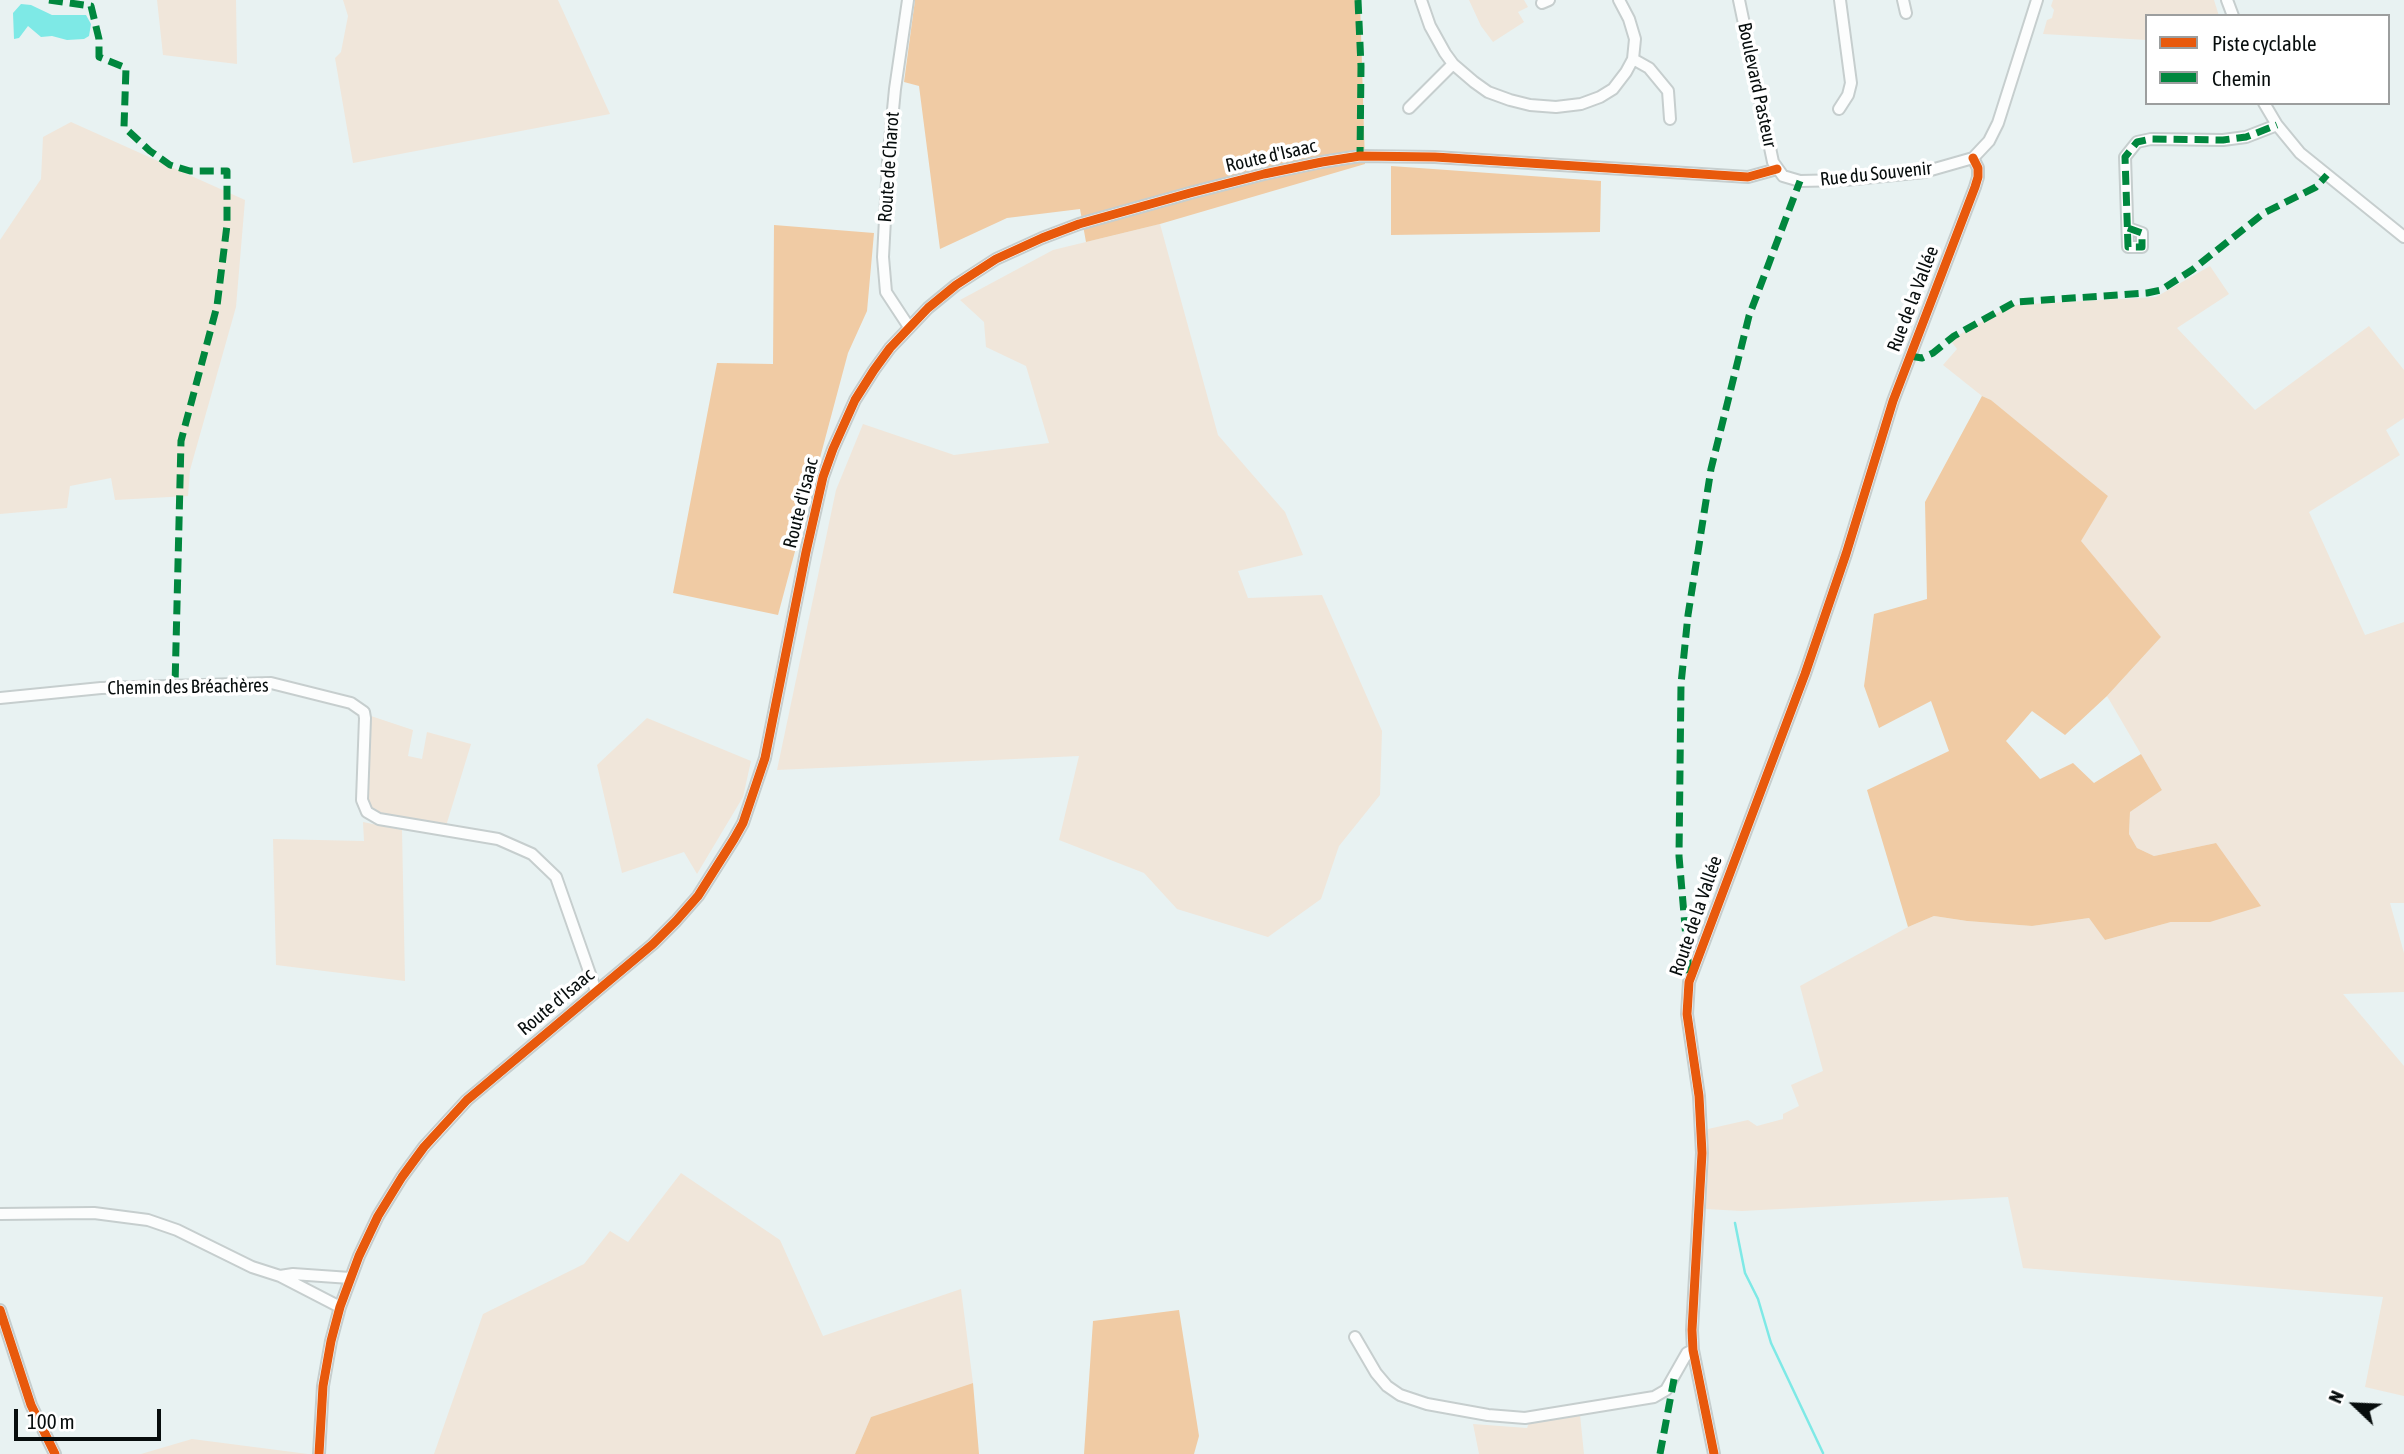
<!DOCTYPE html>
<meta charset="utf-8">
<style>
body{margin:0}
#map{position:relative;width:2404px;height:1454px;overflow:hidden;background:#e8f2f2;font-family:"Asap Condensed",sans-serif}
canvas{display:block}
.legend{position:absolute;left:2145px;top:14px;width:245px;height:91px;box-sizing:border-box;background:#fff;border:2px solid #9c9e9e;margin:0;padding:9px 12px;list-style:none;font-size:21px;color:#070d0d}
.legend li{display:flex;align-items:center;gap:14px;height:35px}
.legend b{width:35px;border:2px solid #9c9e9e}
.north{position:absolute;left:2320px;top:1370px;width:70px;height:70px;-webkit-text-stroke:5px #fff;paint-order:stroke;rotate:293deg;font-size:19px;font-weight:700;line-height:28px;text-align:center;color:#070d0d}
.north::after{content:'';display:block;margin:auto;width:24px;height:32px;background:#070d0d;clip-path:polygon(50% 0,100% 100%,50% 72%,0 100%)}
.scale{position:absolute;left:14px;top:1409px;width:147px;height:32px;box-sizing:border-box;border:4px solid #070d0d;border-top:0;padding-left:9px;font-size:21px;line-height:24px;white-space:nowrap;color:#070d0d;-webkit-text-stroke:5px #fff;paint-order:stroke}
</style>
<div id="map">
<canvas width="2404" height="1454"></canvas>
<ul class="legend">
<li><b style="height:9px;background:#e8590c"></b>Piste cyclable</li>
<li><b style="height:9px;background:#00873e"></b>Chemin</li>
</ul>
<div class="north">N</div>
<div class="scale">100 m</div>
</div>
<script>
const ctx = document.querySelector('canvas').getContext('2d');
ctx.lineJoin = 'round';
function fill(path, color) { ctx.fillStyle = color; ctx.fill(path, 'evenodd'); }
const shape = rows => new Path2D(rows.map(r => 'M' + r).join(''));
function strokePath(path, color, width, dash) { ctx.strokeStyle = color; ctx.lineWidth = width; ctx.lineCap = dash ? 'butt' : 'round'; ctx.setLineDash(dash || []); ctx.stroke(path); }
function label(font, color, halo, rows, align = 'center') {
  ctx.font = font + ' "Asap Condensed",sans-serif'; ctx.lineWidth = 7; ctx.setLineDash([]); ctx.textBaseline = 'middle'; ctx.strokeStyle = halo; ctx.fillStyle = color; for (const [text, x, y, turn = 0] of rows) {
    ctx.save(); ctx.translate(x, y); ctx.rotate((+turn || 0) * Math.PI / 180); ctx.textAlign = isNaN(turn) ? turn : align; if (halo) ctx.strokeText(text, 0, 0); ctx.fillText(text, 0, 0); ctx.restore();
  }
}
const green = shape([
 [157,0,236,0,237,64,163,55],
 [343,0,558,0,610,114,353,163,335,58,341,52,348,16],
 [1469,0,1524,0,1528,7,1518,12,1524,22,1493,42,1481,26],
 [2053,0,2214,0,2219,16,2147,16,2147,40,2043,34,2047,20,2052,18,2054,10,2051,6],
 [71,122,245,200,236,307,190,470,188,496,115,500,111,478,70,486,67,508,0,514,0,240,41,179,43,137],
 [1160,224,1218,435,1285,512,1303,555,1238,571,1248,598,1322,595,1382,731,1380,795,1339,846,1321,899,1268,937,1177,909,1144,873,1059,840,1079,756,777,770,836,490,863,424,954,455,1049,443,1026,366,986,347,984,322,960,300,1053,250],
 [2210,266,2229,294,2177,328,2255,410,2369,326,2404,370,2404,418,2386,430,2400,455,2309,512,2365,635,2404,622,2404,903,2390,903,2404,953,2404,992,2343,994,2404,1066,2404,1396,2365,1387,2383,1297,2023,1268,2008,1197,1742,1211,1705,1209,1708,1129,1748,1120,1757,1126,1783,1119,1783,1114,1799,1106,1791,1085,1823,1071,1800,986,1908,927,1934,916,1967,921,2032,926,2089,918,2105,940,2171,922,2210,922,2216,843,2154,856,2137,848,2129,834,2130,812,2162,790,2107,696,2161,637,2080,541,2108,496,1991,400,1982,396,1943,365,1957,349,1950,340,2011,305,2156,297],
 [368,715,413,730,408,756,422,759,427,732,471,744,446,826,373,812,366,803],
 [647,718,751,761,743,797,697,874,684,852,622,873,597,765],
 [363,822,402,830,405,981,276,965,273,839,364,841],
 [681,1173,780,1240,823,1336,961,1289,973,1383,871,1417,855,1454,434,1454,483,1314,584,1264,610,1231,628,1242],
 [1580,1415,1584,1454,1479,1454,1473,1424,1527,1428,1529,1423],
 [192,1439,308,1454,141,1454]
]);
const forest = shape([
 [915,0,1360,0,1365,164,1160,224,1086,242,1080,209,1007,218,940,249,919,86,904,82],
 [1391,166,1601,181,1600,232,1391,235],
 [774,225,874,233,867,311,848,353,778,615,673,593,717,363,773,364],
 [1982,396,1991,400,2108,496,2081,541,2161,637,2107,696,2065,735,2032,711,2006,741,2040,779,2073,763,2094,783,2141,754,2162,790,2130,812,2129,834,2137,848,2154,856,2216,843,2261,906,2210,922,2171,922,2105,940,2089,918,2032,926,1967,921,1934,916,1908,927,1867,790,1949,751,1931,701,1879,728,1864,686,1874,614,1927,599,1925,502],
 [1179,1310,1199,1436,1194,1454,1084,1454,1093,1321],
 [973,1383,979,1454,855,1454,871,1417]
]);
const water = shape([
 [21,4,31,5,52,15,86,15,91,24,89,36,84,39,67,40,52,36,41,37,28,26,19,38,14,39,13,13]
]);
const stream = shape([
 [1735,1223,1745,1273,1758,1299,1771,1343,1823,1453]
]);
const minor = shape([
 [908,0,895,89,888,162,883,257,886,292,909,327],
 [1421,0,1430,26,1445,53,1453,64,1474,82,1488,92,1510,100,1530,105,1556,107,1581,104,1600,97,1613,89,1626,72,1633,59,1635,39,1629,19,1619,0],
 [1739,0,1773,162,1783,176,1800,181,1845,180,1924,172,1973,158,1989,141,1998,123,2037,0],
 [1903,0,1906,13],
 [2227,0,2233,16],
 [1542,3,1549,0],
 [1633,59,1649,68,1668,91,1670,119],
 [2264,103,2277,125,2300,153,2404,237],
 [1409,108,1453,64],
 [1839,109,1848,95,1851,83,1840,0],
 [2128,228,2142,233,2142,247,2128,247,2125,157,2137,142,2151,139,2223,140,2246,137,2277,125],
 [0,698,101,688,271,683,351,703,364,712,365,718,362,800,367,812,379,819,498,839,532,854,556,877,596,991],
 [0,1214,94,1213,148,1220,177,1230,252,1267,280,1276,340,1307],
 [280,1276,293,1274,350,1278],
 [0,1310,31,1405,55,1454],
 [1355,1337,1376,1373,1387,1386,1400,1395,1427,1404,1488,1415,1525,1418,1654,1397,1666,1390,1687,1353,1693,1350],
 [319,1454,323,1386,331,1341,340,1307,359,1256,378,1216,402,1177,424,1147,467,1100,653,944,676,921,698,896,734,839,743,823,765,758,806,552,823,477,833,449,855,400,874,370,890,348,928,308,956,285,996,259,1042,238,1079,224,1190,193,1264,174,1322,162,1360,156,1435,157,1748,177,1777,169],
 [1714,1454,1693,1350,1692,1330,1702,1153,1699,1096,1687,1014,1689,982,1805,674,1846,554,1893,401,1975,187,1978,177,1978,168,1973,158]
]);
const quiet = shape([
 [49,0,91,6,99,39,99,57,126,68,124,127,150,151,170,165,190,171,227,171,227,225,217,306,181,441,175,686],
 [1358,0,1361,66,1360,156],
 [2128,228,2142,233,2142,247,2128,247,2125,157,2137,142,2151,139,2223,140,2246,137,2277,125],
 [1910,356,1922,358,1933,353,1954,336,2015,302,2147,293,2161,290,2192,270,2264,213,2316,187,2327,175],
 [1689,973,1679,856,1681,684,1688,615,1711,469,1749,316,1800,181],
 [1660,1454,1674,1379]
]);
const cycleway = shape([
 [0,1310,31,1405,55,1454],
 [319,1454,323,1386,331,1341,340,1307,359,1256,378,1216,402,1177,424,1147,467,1100,653,944,676,921,698,896,734,839,743,823,765,758,806,552,823,477,833,449,855,400,874,370,890,348,928,308,956,285,996,259,1042,238,1079,224,1190,193,1264,174,1322,162,1360,156,1435,157,1748,177,1777,169],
 [1714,1454,1693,1350,1692,1330,1702,1153,1699,1096,1687,1014,1689,982,1805,674,1846,554,1893,401,1975,187,1978,177,1978,168,1973,158]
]);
const streetNames = [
 ["Boulevard Pasteur",1757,85,78],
 ["Route d'Isaac",1271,156,-13],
 ["Route de Charot",889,167,-86],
 ["Rue du Souvenir",1876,174,-6],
 ["Rue de la Vallée",1913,299,-69],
 ["Route d'Isaac",801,503,-76],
 ["Chemin des Bréachères",188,687,-1],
 ["Route de la Vallée",1696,916,-71],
 ["Route d'Isaac",556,1002,-40]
];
fill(green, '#f0e6da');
fill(forest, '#f0cba4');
fill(water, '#7ee9e6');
strokePath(stream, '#7ee9e6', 2.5);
strokePath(minor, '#c6cece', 14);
strokePath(minor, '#fcfdfd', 10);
strokePath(quiet, '#00873e', 7, [14, 7]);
strokePath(cycleway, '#e8590c', 9);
label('19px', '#070d0d', '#fff', streetNames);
</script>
